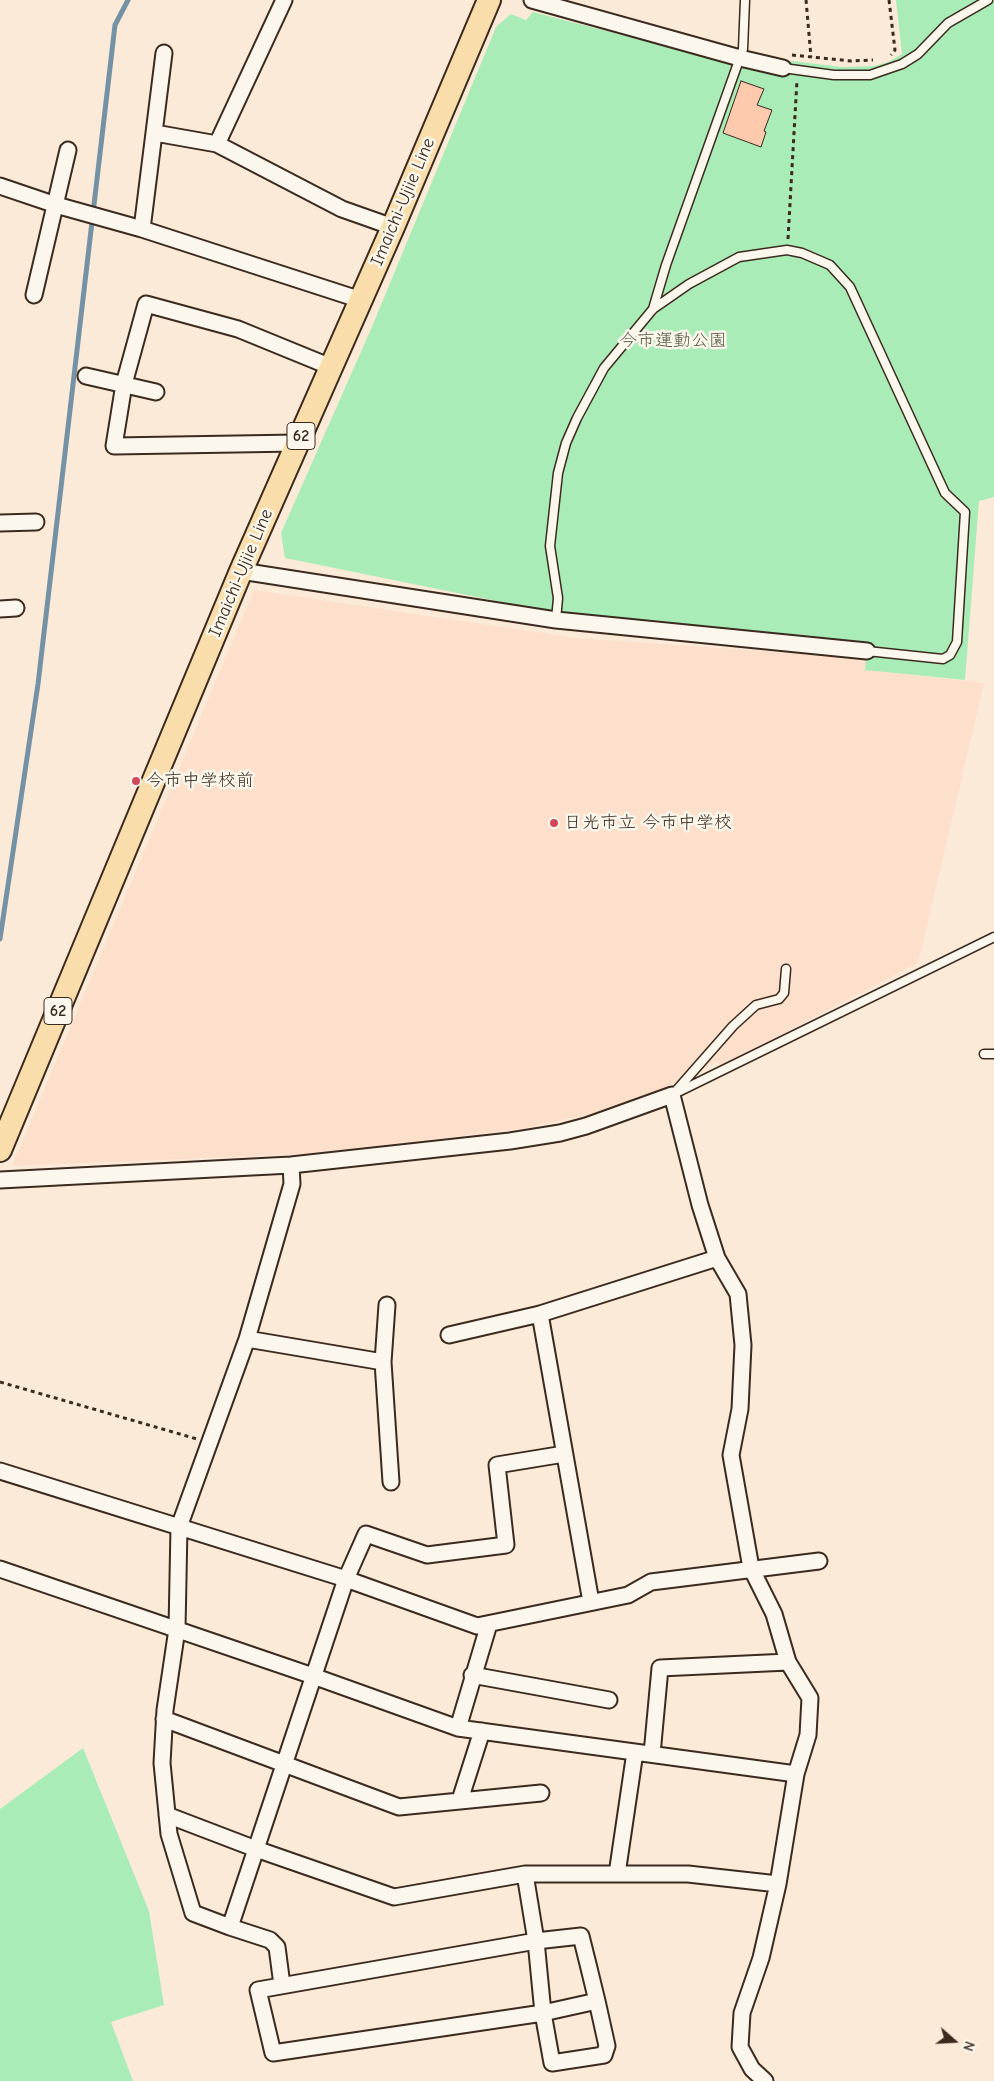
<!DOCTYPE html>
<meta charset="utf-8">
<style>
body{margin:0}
#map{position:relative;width:994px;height:2081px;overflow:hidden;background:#fcead9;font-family:"Comic Neue",sans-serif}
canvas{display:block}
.north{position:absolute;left:929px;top:2016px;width:50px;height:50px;-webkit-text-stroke:4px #fbf7ec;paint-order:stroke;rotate:109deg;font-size:14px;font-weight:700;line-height:20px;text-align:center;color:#3b2a1e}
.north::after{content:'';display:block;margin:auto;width:18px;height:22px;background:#3b2a1e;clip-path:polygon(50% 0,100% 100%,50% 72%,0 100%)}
</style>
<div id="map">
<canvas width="994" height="2081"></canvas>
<div class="north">N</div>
</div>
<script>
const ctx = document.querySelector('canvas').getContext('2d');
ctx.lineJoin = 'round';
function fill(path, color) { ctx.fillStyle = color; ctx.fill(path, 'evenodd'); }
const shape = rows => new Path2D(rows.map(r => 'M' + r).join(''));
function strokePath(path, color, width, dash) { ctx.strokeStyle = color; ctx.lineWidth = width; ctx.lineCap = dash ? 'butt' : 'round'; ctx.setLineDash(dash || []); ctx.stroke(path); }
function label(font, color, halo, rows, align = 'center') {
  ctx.font = font + ' "Comic Neue","Klee One",sans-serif'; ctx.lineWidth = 5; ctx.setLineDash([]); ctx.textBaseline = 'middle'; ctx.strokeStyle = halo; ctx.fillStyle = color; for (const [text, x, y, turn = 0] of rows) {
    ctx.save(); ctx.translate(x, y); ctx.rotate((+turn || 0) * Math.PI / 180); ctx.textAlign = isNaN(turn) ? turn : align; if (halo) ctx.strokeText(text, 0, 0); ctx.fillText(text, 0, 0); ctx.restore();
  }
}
const built = shape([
 [254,590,576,638,866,658,866,670,984,683,918,963,721,1066,716,1061,659,1091,587,1115,520,1129,305,1154,12,1166]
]);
const green = shape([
 [896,0,994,0,994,497,979,501,965,680,865,670,868,643,626,621,531,608,285,558,281,533,371,329,496,27,511,14,526,20,533,12,737,65,783,68,784,60,842,67,874,66,888,62,902,54],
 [83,1748,149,1911,164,2005,111,2022,133,2081,0,2081,0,1809]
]);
const stream = shape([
 [0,939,38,684,115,25,128,0]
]);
const building = shape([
 [741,81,764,89,757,105,772,110,764,131,766,132,761,147,723,133,741,81]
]);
const path = shape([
 [806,0,811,57],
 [889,0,895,50,891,55],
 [792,55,851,61,873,60],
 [788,239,797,80],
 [0,1382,197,1439]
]);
const service = shape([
 [783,68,834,75,870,75,902,64,918,54,948,23,988,0],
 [653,309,666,265,743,49,745,0],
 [556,620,558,598,550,546,558,473,566,443,577,418,604,368,653,309,689,284,739,257,787,250,802,253,830,265,850,287,945,493,965,512,957,642,950,655,943,659,867,651],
 [984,1054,994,1054],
 [675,1092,733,1026,756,1005,779,999,784,993,786,969],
 [672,1095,994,937]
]);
const minor = shape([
 [532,0,740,58,783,68],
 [155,133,217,144,342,209,393,227],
 [217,144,284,0],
 [0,186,56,205,142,229,361,300],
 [142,229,164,53],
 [34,295,68,150],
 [86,376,156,392],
 [297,443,114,446,124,384,146,304,238,329,331,367],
 [0,523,36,522],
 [241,571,556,620,867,651],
 [0,609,16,608],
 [0,1180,291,1165,510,1141,560,1133,586,1126,672,1095,700,1205,717,1258,738,1294,743,1345,740,1409,731,1455,751,1568,774,1614,788,1662,810,1698,808,1735,796,1774,778,1884,761,1958,742,2013,740,2047,752,2069,765,2081],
 [387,1305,383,1362,391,1482],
 [540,1314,591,1602],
 [449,1335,540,1314,717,1258],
 [247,1339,383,1362],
 [0,1471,346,1579,477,1626,628,1595,651,1582,819,1561],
 [0,1569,313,1676,458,1728,796,1774],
 [472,1675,609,1700],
 [164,1719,399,1807,541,1793],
 [458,1728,489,1624],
 [652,1754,660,1668,788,1662],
 [460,1800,482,1731],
 [167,1815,256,1849,394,1897,525,1874,688,1874,778,1884],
 [525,1874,536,1941,543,2013,552,2063,604,2055,607,2046,597,2001,588,1964,581,1936,536,1941,258,1990,273,2053,543,2013,597,2001],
 [617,1874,635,1752],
 [230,1927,193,1913,169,1834,162,1763,165,1710,177,1629,179,1527,247,1339,292,1184,291,1165],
 [282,1985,277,1947,270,1940,230,1927,346,1579,366,1534,427,1555,506,1545,497,1465,564,1454]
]);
const primary = shape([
 [0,1150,241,571,393,227,489,0]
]);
const markers = [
 [136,781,5,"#d1495b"],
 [554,823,5,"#d1495b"]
];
const shields = [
 [301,436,28],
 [58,1011,28]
];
const shieldNames = [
 ["62",301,436],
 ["62",58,1011]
];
const streetNames = [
 ["Imaichi-Ujiie Line",403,202,-67],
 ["Imaichi-Ujiie Line",241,573,-67]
];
const parkNames = [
 ["今市運動公園",673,341]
];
const poiNames = [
 ["今市中学校前",146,781],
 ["日光市立 今市中学校",564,823]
];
fill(built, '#fce0cc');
fill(green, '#a9ecb7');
strokePath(stream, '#7492a3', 5);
fill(building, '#fdcaad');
strokePath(building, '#3b2a1e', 1);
strokePath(service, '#3b2a1e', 11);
strokePath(minor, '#3b2a1e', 19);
strokePath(primary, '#3b2a1e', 26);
strokePath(path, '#3b2a1e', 3, [4, 4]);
strokePath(service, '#fbf7ec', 8);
strokePath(minor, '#fbf7ec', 15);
strokePath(primary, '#f9deab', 22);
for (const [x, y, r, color] of markers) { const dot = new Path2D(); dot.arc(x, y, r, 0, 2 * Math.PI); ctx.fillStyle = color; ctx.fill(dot); strokePath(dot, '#fbf7ec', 2); }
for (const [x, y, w] of shields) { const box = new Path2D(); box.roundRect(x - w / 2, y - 13.5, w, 27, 4); ctx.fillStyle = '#fbf7ec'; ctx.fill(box); strokePath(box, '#3b2a1e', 1); }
label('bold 16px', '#3b2a1e', null, shieldNames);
label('18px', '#3b2a1e', '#fbf7ec', streetNames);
label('18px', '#565a44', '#fbf7ec', parkNames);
label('18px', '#3b2a1e', '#fbf7ec', poiNames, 'left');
</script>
